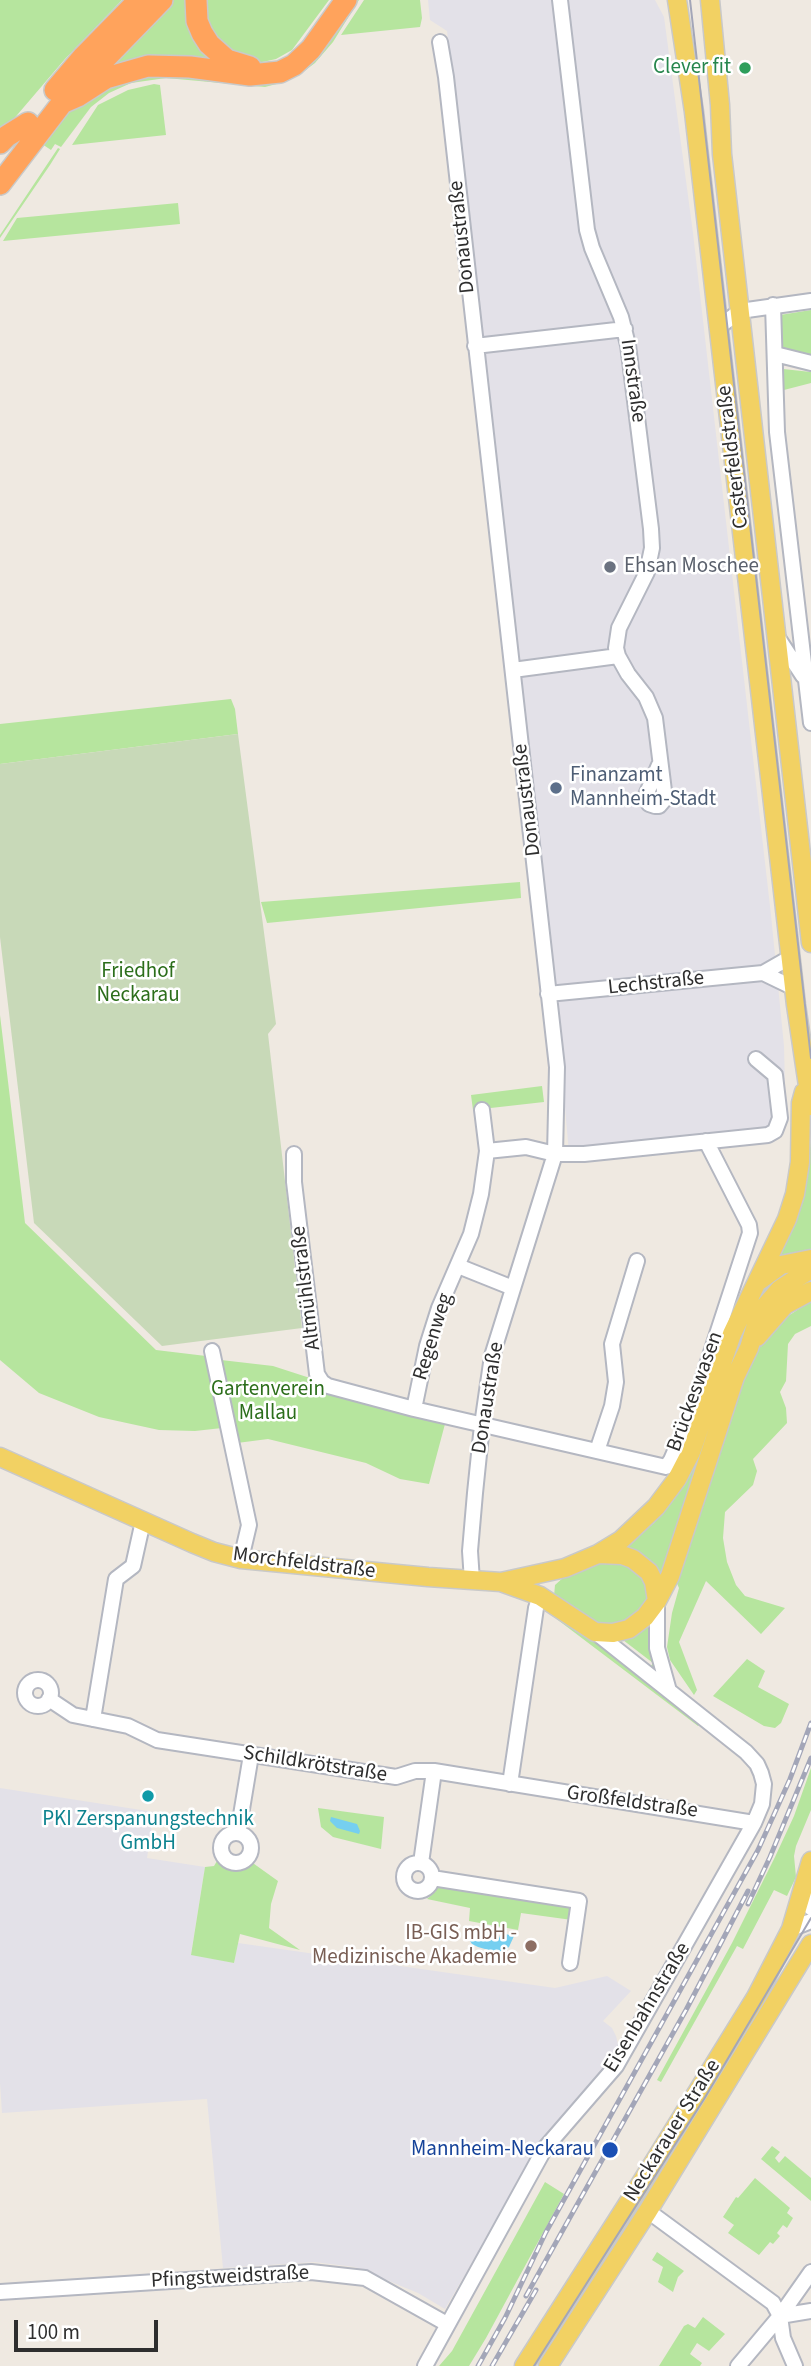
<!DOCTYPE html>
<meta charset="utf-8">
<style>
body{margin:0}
#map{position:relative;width:811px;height:2366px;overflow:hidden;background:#efe9e1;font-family:"Source Sans 3",sans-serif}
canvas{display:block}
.scale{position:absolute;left:14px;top:2320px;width:144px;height:32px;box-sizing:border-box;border:4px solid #2e2e2e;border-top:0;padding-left:9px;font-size:21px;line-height:24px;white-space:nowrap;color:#2e2e2e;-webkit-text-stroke:5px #fff;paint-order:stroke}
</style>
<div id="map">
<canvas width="811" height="2366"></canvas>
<div class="scale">100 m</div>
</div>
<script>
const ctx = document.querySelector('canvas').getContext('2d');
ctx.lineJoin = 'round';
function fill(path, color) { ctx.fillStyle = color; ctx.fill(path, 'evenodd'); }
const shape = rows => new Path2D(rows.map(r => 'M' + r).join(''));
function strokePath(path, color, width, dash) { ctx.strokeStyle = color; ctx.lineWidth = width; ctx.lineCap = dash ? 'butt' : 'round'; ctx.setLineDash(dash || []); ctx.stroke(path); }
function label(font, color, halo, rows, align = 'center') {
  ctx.font = font + ' "Source Sans 3",sans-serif'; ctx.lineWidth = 5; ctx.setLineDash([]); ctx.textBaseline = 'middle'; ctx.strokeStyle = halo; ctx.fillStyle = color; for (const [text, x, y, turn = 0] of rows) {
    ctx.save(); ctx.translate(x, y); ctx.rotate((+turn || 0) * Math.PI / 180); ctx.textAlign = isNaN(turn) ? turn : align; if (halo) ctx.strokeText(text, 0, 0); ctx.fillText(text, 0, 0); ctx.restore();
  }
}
const industrial = shape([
 [428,0,655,0,664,17,693,233,771,915,784,1046,786,1126,569,1153,554,983,447,31,430,20],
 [0,1788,154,1812,147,1858,205,1867,191,1954,234,1963,238,1943,555,1988,607,1976,631,1991,603,2021,612,2028,616,2036,620,2053,545,2138,445,2309,418,2293,355,2267,314,2262,223,2268,207,2099,2,2113,0,2083]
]);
const green = shape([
 [0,0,122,0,65,59,0,135],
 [171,0,192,0,223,61,106,70],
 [200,0,329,0,292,50,276,59,258,63,217,48],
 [349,0,359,0,333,42,315,63,299,75,284,82,265,87,166,78,131,83,109,93,91,107,61,147,55,144,51,150,42,144,75,104,125,75,265,78],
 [364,0,420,0,422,18,420,27,341,35],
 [154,84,160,85,166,135,72,145,98,105,128,90],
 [58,148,60,149,50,165,0,238,0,235],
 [178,203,180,224,3,241,17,218],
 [811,310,811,358,781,350,780,315],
 [783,369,811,372,811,383,784,390],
 [231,699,235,709,238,734,0,764,0,724],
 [520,882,521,898,267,923,261,902],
 [0,1015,25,1223,156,1350,206,1356,222,1428,195,1431,159,1430,99,1417,39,1393,0,1360],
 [542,1086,544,1102,473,1110,471,1095],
 [811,1140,811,1254,774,1263,808,1165],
 [799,1268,749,1321,659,1586,627,1625,592,1623,554,1596,555,1585,565,1576,594,1566,621,1550,654,1523,674,1498,692,1466,756,1294,777,1273],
 [811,1301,811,1326,795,1334,788,1344,786,1381,780,1392,786,1408,787,1423,753,1459,757,1471,753,1485,725,1512,723,1538,727,1562,736,1585,745,1596,785,1608,761,1634,706,1581,679,1642,697,1690,694,1695,670,1660,667,1647,672,1613,679,1588,675,1579,743,1374,756,1350,779,1322],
 [221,1360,273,1366,310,1378,316,1388,328,1394,445,1424,429,1484,400,1479,366,1463,268,1439,237,1443],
 [558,1613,701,1722,698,1726,550,1614],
 [650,1623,652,1652,655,1673,649,1669,653,1663,623,1640,618,1645,614,1638],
 [747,1659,765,1671,758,1687,789,1704,781,1723,775,1728,764,1726,713,1696],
 [811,1768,811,1810,796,1846,794,1856,796,1877,787,1896,774,1890,743,1949,737,1946,661,2082,657,2080,732,1943,775,1857,794,1816],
 [318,1808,384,1817,381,1849,333,1837,321,1827],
 [217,1861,238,1867,250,1861,278,1881,271,1904,269,1928,300,1950,240,1934,234,1963,191,1955,205,1867,214,1866],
 [436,1886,574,1907,572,1920,521,1913,518,1930,469,1921,470,1908,427,1899,436,1891],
 [772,2146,780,2152,775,2158,779,2163,785,2156,811,2178,811,2201,761,2159],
 [755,2178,790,2208,787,2213,793,2218,787,2228,783,2225,777,2233,780,2236,773,2244,770,2242,759,2255,728,2233,734,2225,723,2217,736,2197,738,2198],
 [545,2182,564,2194,486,2338,469,2366,439,2366,452,2351],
 [657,2252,684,2271,678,2277,673,2292,658,2282,663,2267,652,2260],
 [703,2317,725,2334,709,2351,697,2343,690,2354,702,2363,700,2366,659,2366,684,2326,688,2324,695,2328]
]);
const cemetery = shape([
 [238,734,276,1024,268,1034,302,1328,162,1346,34,1223,0,937,0,764]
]);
const water = shape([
 [331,1817,357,1824,360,1831,359,1834,337,1828,330,1821],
 [468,1928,482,1930,481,1938,498,1941,501,1933,514,1936,509,1947,499,1953,478,1947,472,1944,468,1938]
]);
const minor = shape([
 [560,0,587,230,592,248,621,317,628,345,651,529,652,548,647,572,619,628,616,648,618,656,628,674,646,697,655,718,665,799,659,806,655,806,649,804,646,795,659,765],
 [440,42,446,77,557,1067,555,1154,492,1356,482,1425,475,1493,470,1551,472,1581],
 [773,305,777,432,811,723],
 [719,327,740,311,811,301],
 [475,346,625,329],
 [775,354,811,363],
 [778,638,803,676],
 [513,670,618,656],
 [763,973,794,988],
 [548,994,763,973,791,957],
 [487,1151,526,1147,555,1154,584,1154,768,1135,775,1131,780,1118,775,1075,756,1059],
 [294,1154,294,1182,317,1374,322,1382,328,1386,414,1409,666,1467,671,1460,691,1414,750,1233,749,1225,706,1141],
 [458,1266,513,1288],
 [212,1351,249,1525,241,1559],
 [414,1409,427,1346,439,1308,471,1234,481,1194,487,1151,482,1110],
 [597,1451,612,1406,616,1382,612,1344,637,1261],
 [657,1601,657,1648,669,1691],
 '25 1693a13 13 0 1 1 26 0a13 13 0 1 1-26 0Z',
 [49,1699,73,1715,128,1726,157,1740,396,1777,415,1771,434,1771,754,1823],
 [93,1719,116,1579,133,1566,143,1521],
 [510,1784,536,1608,540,1596],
 [238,1833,251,1755],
 '221 1848a15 15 0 1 1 30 0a15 15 0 1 1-30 0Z',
 [421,1863,434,1771],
 '404 1877a14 14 0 1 1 28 0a14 14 0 1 1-28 0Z',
 [432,1878,579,1901,570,1963],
 [803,1887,811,1908],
 [791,1929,811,1921],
 [648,2211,773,2303,780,2316,783,2338,795,2366],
 [0,2292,311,2272,365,2278,447,2324],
 [780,2316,811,2311],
 [425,2366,545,2148,616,2066,754,1823,762,1804,764,1784,761,1773,757,1764,746,1752,595,1632],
 [738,2366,780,2316,811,2272]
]);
const major = shape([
 [677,0,694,112,796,1005,811,1106],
 [710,0,720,105,722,154,811,943],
 [759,1281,781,1265,811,1259],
 [757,1337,785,1305,811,1291],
 [0,1457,192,1543,214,1552,241,1559,428,1577,501,1582,565,1568,598,1554,622,1555,633,1559,649,1572,654,1582,657,1601],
 [598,1554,621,1540,656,1507,677,1479,691,1452,732,1334,787,1219,795,1194,800,1162,801,1103,804,1092],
 [501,1582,540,1596,595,1632,613,1633,629,1629,645,1617,657,1601,670,1576,735,1377,749,1348,760,1312,780,1289,811,1269],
 [524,2366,641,2183,756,1997,791,1929,811,1861],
 [548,2366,648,2211,811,1944]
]);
const highway = shape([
 [196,0,197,21,202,33,209,44,227,60,250,67],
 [55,90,83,57,139,0],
 [62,103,78,96,106,78,148,66,190,67,250,75,280,72,294,65,311,49,346,0],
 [0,143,7,136,28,123],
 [0,184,62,103,162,0]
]);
const tram = shape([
 [690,0,811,1058],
 [534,2366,704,2099,811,1918]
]);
const rail = shape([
 [748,1904,770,1857,811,1758],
 [526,2296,686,2010,748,1891],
 [478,2366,505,2318,546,2232,758,1850,790,1779,811,1723],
 [492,2366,536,2290]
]);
const markers = [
 [745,68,7,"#2e9e5b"],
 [610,567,7,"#6b7280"],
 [556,788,7,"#5c6f8a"],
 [148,1796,7,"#0f9aa8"],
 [531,1946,7,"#8d6e63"],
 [610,2150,9,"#1a4fb4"]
];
const leisureNames = [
 ["Clever fit",731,68]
];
const streetNames = [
 ["Donaustraße",463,237,-96],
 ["Innstraße",632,381,82],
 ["Casterfeldstraße",734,457,-97],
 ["Donaustraße",528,800,-97],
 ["Lechstraße",656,984,-6],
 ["Altmühlstraße",307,1288,-97],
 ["Regenweg",434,1337,-73],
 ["Brückeswasen",696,1392,-70],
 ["Donaustraße",489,1398,-81],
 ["Morchfeldstraße",304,1564,7],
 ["Schildkrötstraße",315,1765,9],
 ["Großfeldstraße",632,1803,8],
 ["Eisenbahnstraße",648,2008,-59],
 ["Neckarauer Straße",673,2131,-58],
 ["Pfingstweidstraße",230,2278,-3]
];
const worshipNames = [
 ["Ehsan Moschee",624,567]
];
const serviceNames = [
 ["Finanzamt",570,776],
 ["Mannheim-Stadt",570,800]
];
const parkNames = [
 ["Friedhof",138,972],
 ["Neckarau",138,996],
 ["Gartenverein",268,1390],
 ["Mallau",268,1414]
];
const cultureNames = [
 ["PKI Zerspanungstechnik",148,1820],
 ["GmbH",148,1844]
];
const educationNames = [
 ["IB-GIS mbH -",517,1934],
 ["Medizinische Akademie",517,1958]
];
const transitNames = [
 ["Mannheim-Neckarau",594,2150]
];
fill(industrial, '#e3e1e8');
fill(green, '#b6e59e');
fill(cemetery, '#c8d9b8');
fill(water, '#75cff0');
strokePath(minor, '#b4b7c1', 18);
strokePath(major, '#c9c9c9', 21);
strokePath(highway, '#c9c9c9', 24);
strokePath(minor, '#fff', 14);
strokePath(major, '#f2d163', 18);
strokePath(highway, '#ffa35c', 21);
strokePath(tram, '#a3a6b8', 2);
strokePath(rail, '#a3a6b8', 5);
strokePath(rail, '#fff', 2.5, [8]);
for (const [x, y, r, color] of markers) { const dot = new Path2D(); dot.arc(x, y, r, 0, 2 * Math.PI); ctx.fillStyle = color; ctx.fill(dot); strokePath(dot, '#fff', 2.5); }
label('21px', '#27864d', '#fff', leisureNames, 'right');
label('21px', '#2e2e2e', '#fff', streetNames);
label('21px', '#5b616d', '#fff', worshipNames, 'left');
label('21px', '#4e5e75', '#fff', serviceNames, 'left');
label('21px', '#2c6e1b', '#fff', parkNames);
label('21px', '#0d838f', '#fff', cultureNames);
label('21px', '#785e54', '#fff', educationNames, 'right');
label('21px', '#164399', '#fff', transitNames, 'right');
</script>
